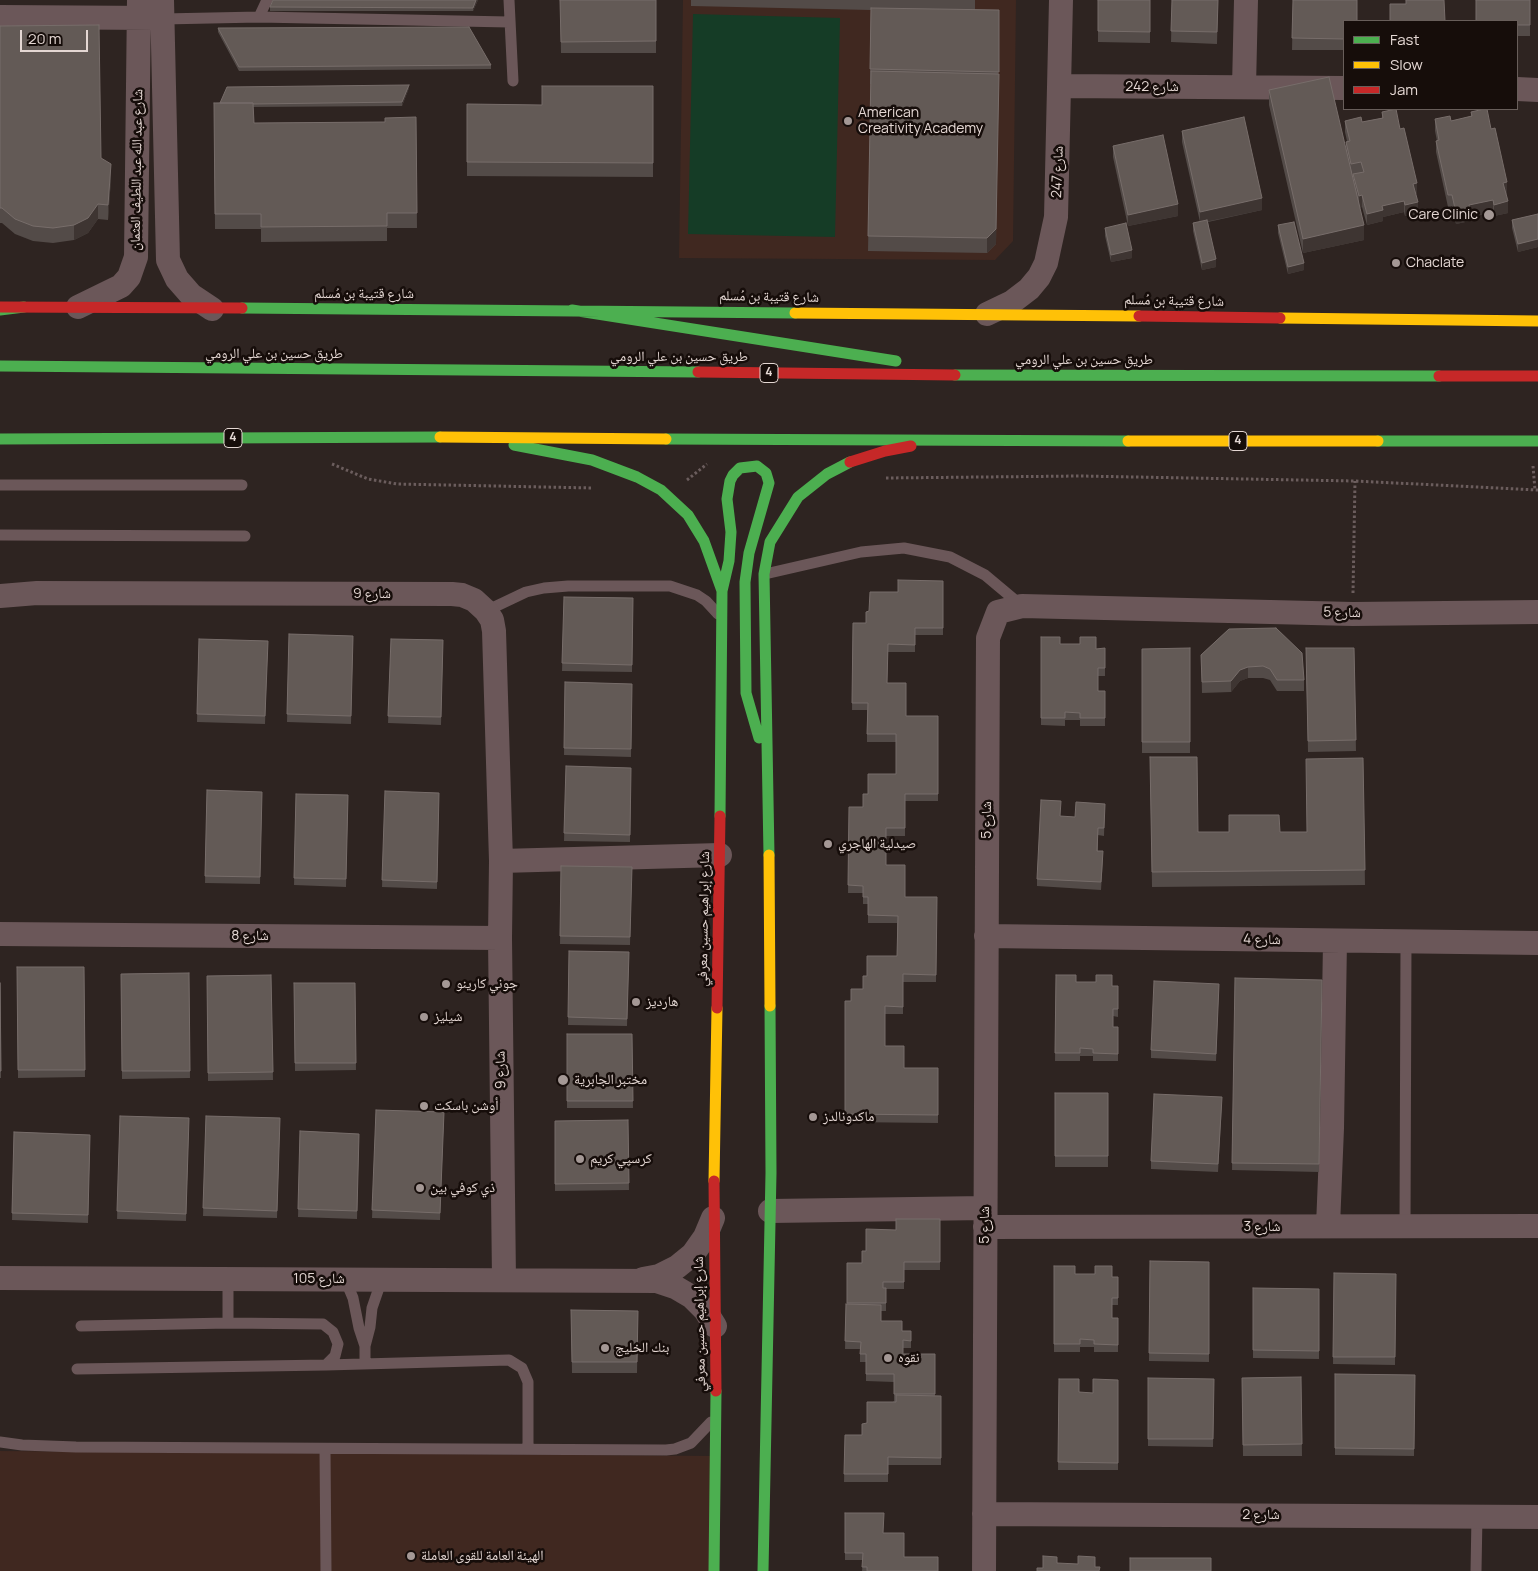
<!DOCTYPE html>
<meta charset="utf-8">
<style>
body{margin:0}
#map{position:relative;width:1538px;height:1571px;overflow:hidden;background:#2e2421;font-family:Manrope,sans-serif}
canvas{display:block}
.legend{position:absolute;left:1343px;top:20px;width:175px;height:90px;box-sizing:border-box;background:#160d0a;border:1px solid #685e5a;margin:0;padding:6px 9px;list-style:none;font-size:15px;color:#e4d7d3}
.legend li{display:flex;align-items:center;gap:10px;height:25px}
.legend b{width:25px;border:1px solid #685e5a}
.scale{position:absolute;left:20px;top:30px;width:68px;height:22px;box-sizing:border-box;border:2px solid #e4d7d3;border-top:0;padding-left:6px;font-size:15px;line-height:18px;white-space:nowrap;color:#e4d7d3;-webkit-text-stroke:4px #160d0a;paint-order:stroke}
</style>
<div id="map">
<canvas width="1538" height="1571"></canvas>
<ul class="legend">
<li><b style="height:6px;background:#4caf50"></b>Fast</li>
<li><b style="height:6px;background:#ffc107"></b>Slow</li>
<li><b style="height:6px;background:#c62828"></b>Jam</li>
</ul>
<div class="scale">20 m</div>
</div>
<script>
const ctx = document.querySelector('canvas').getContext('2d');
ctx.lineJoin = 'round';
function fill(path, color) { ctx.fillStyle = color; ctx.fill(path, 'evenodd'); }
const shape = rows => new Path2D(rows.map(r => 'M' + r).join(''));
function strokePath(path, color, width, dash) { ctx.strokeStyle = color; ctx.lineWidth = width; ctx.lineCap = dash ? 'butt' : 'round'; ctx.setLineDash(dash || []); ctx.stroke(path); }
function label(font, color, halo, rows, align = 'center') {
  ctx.font = font + ' Manrope,"Noto Naskh Arabic",sans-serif'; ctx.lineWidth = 5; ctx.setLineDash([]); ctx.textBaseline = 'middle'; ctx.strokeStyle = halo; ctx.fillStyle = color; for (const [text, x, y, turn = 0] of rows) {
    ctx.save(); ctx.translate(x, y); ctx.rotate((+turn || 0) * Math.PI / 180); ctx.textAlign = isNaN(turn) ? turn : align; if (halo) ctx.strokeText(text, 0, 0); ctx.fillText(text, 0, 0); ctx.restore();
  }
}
const built = shape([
 [683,0,1016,0,1013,241,995,260,679,258],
 [0,1451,716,1456,715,1571,0,1571]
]);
const green = shape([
 [693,14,840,18,835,237,688,234]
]);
const path = shape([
 [332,464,368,479,397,484,593,488],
 [1533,466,1535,490],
 [886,478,1080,476,1355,481,1538,490],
 [687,480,707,464],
 [1353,593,1355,481]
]);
const lane = shape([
 [509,0,513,81],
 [259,17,267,0],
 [163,19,259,17,509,22],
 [0,485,242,485],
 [0,535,245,536],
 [765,574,861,552,904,548,950,557,985,575,1022,606],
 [486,611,526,592,544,588,568,586,670,586,697,595,706,601,718,614],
 [1405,1226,1406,941],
 [228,1279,228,1323],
 [345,1279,353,1298,359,1328,365,1346],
 [81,1326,228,1323,323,1324,333,1332,338,1344,335,1356,326,1365],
 [365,1363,365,1346,370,1327,372,1308,382,1279],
 [77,1369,326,1365,509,1360,522,1368,528,1382,528,1449],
 [0,1442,22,1445,76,1447,666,1450,675,1449,691,1443,711,1422],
 [325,1449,326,1571],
 [1476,1571,1477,1516]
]);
const street = shape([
 [162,0,168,260,177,279,191,295,212,309],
 [0,17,156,18],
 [1060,86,1344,88],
 [1244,87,1246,0],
 [1517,89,1538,90],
 [78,307,121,286,129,277,136,257,139,0],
 [987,314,1012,302,1029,289,1039,277,1046,263,1056,217,1061,0],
 [0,596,37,593,452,594,462,595,474,600,486,611,492,620,494,631,501,861,500,938,504,1280],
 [501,861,720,855],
 [0,934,500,938],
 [986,936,1538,943],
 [770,1211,985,1208],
 [1328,1226,1332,1128,1335,941],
 [985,1227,1538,1226],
 [0,1278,657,1281,675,1287,692,1297,705,1310,715,1326],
 [643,1279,659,1276,677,1267,693,1254,705,1237,713,1218],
 [984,1514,1538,1517],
 [984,1571,988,638,998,612,1022,606,1353,614,1538,612]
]);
const fast = shape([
 [242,308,795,313],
 [0,310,24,307],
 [572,310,896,361],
 [0,366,698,372],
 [955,375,1439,376],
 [0,439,440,437],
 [666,439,1128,441],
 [1378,441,1538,441],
 [514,445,592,460,637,477,661,490,688,515,704,541,722,591,720,816],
 [722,591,729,561,731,532,727,499,730,481,733,475,740,468,757,466,766,473,769,483,749,553,745,582,746,693,759,738],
 [769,855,764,574,770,542,798,497,827,474,850,462],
 [714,1571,716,1391],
 [763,1571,771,1173,770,1006]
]);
const slow = shape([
 [795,313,1139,316],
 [1280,318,1538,321],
 [440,437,666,439],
 [1128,441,1378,441],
 [769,855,770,1006],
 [714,1181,717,1008]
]);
const jam = shape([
 [0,307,242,308],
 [1139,316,1280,318],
 [698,372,955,375],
 [1439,376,1538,376],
 [850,462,885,451,911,446],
 [717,1008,720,816],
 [714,1181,716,1391]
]);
const wall = shape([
 [478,0,473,11,270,11,270,7],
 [560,0,656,0,656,53,561,53],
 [691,0,975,0,975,10,999,10,996,244,987,253,868,251,871,84,870,84,871,10,691,6],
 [1098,0,1150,0,1150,43,1098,42],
 [1172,0,1218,0,1217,44,1171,42],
 [1293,0,1344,21,1344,50,1292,50],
 [1530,0,1530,36,1517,36,1517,21],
 [0,26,101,158,111,179,108,220,98,219,88,233,74,240,53,243,33,241,15,234,2,223,0,223],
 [218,28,491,65,491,69,239,71,218,32],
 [653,86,653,177,467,176,467,104,542,105],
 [409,88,402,106,253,107,254,123,385,122,416,117,417,228,387,228,387,241,261,242,261,229,215,229,214,103],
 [1269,90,1346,149,1346,142,1347,141,1345,132,1345,121,1362,122,1382,118,1382,112,1400,129,1417,194,1416,194,1418,214,1405,216,1404,212,1383,217,1383,221,1367,225,1362,207,1359,208,1364,240,1303,253,1269,105],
 [1471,112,1507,193,1506,194,1508,213,1494,216,1493,212,1470,217,1470,221,1456,224,1452,206,1448,207,1436,152,1436,141,1437,141,1435,131,1435,119,1451,121,1471,116],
 [1182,131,1262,210,1208,222,1216,267,1202,270,1193,231,1193,223,1200,222,1182,142],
 [1113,146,1178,216,1128,226,1113,157],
 [1538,214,1538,247,1518,252,1512,228,1512,220],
 [1278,225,1304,270,1288,274,1278,233],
 [1105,228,1132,258,1111,262,1105,236],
 [943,581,943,635,915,635,915,652,888,652,887,683,906,716,938,716,938,801,905,801,905,836,886,836,886,865,905,897,937,897,936,982,903,982,903,1014,885,1014,885,1046,904,1068,938,1068,938,1123,845,1122,845,1001,851,1001,863,989,867,976,897,956,897,923,868,923,868,904,863,904,863,893,848,893,849,807,863,807,868,794,896,774,896,742,867,742,867,710,852,710,853,623,866,623,869,611,898,592],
 [564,597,633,598,632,672,562,671],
 [1229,629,1304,680,1304,691,1277,691,1270,680,1263,678,1248,678,1240,681,1231,692,1202,693,1201,655],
 [289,634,353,636,351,724,287,722],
 [1041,637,1060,644,1096,649,1105,648,1105,676,1098,676,1098,691,1105,691,1105,726,1080,726,1080,720,1065,720,1065,726,1041,725],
 [199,639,268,641,265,724,197,722],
 [391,639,443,640,441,725,388,723],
 [1190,648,1190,753,1142,753,1142,649],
 [1306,648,1354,648,1356,751,1308,752],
 [565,682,632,684,631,757,564,755],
 [1150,757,1198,832,1307,832,1363,758,1365,885,1152,887],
 [566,766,631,768,630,842,564,841],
 [207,790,262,792,260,884,205,883],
 [385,791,439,793,437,889,382,887],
 [296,794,348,795,346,887,294,885],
 [1105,804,1104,836,1098,835,1098,851,1103,859,1101,890,1037,886,1037,879,1061,816,1075,817],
 [561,866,632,867,630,945,560,944],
 [569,951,629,952,627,1026,568,1025],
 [17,967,84,967,85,1077,18,1078],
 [189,973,190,1078,122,1079,121,974],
 [271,975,273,1080,208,1081,207,976],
 [1056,975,1076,982,1096,982,1112,986,1118,986,1118,1017,1113,1016,1113,1027,1118,1027,1118,1061,1093,1061,1093,1056,1080,1056,1080,1061,1055,1061],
 [1235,978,1322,980,1319,1172,1232,1170],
 [0,983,1,1071,1,1078,0,1078],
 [294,983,355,983,356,1070,295,1071],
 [1219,984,1216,1061,1151,1058,1151,1050],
 [567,1034,632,1034,633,1108,567,1108],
 [1055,1093,1108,1093,1108,1167,1055,1167],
 [1222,1104,1218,1172,1151,1169,1151,1161],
 [376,1110,444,1112,440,1220,372,1218],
 [120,1116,189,1118,186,1221,117,1219],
 [206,1116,280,1118,277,1218,203,1216],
 [628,1120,629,1190,555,1191,555,1121],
 [300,1131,359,1134,357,1219,298,1217],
 [14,1132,90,1135,88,1223,12,1220],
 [940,1219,940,1270,904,1270,904,1289,886,1289,886,1311,881,1311,881,1321,902,1331,911,1331,911,1348,903,1348,903,1354,935,1354,935,1396,941,1396,941,1465,888,1465,888,1482,844,1482,845,1435,862,1435,867,1423,894,1401,894,1382,866,1381,866,1362,860,1362,860,1349,845,1349,846,1304,847,1304,847,1263,862,1263,866,1251,896,1230],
 [1150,1261,1209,1262,1209,1362,1149,1361],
 [1054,1266,1075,1274,1095,1274,1112,1277,1118,1277,1118,1305,1112,1305,1112,1318,1118,1318,1118,1352,1094,1352,1094,1347,1080,1347,1080,1352,1054,1352],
 [1334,1273,1396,1274,1395,1365,1333,1364],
 [1253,1288,1319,1289,1319,1359,1253,1358],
 [571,1310,638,1311,637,1373,572,1373],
 [1335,1374,1415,1375,1414,1456,1335,1455],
 [1301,1377,1302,1456,1243,1456,1242,1378],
 [1148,1378,1214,1379,1213,1447,1148,1446],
 [1059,1379,1079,1392,1093,1393,1118,1380,1118,1470,1058,1470],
 [845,1513,883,1533,904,1557,938,1571,862,1571,863,1560,845,1560]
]);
const shadedWall = shape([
 [476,0,478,0,473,11,473,8],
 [999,74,996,244,987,253,987,238],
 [409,85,409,88,402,106,402,102],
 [111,164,111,179,108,220,108,205],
 [1507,182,1507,193,1503,194,1503,183],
 [1417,183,1417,194,1413,195,1413,184],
 [1362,195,1362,207,1359,208,1359,196],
 [1262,198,1262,210,1200,223,1200,212],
 [1493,200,1493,212,1470,217,1470,221,1456,224,1456,213,1469,205],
 [1404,201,1404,212,1383,217,1383,221,1367,225,1367,214,1382,206],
 [1508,201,1508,213,1494,216,1494,205],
 [1418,202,1418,214,1405,216,1405,205],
 [98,204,98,219,88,233,74,240,74,225],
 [1178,204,1178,216,1128,226,1128,215],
 [1364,225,1364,240,1303,253,1303,239],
 [1538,239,1538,247,1518,252,1518,244],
 [1132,250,1132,258,1111,262,1111,255],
 [1216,259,1216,267,1202,270,1202,263],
 [1304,263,1304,270,1288,274,1288,267],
 [1248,667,1248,678,1240,681,1231,692,1231,681,1240,670]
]);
const building = shape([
 [273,0,476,0,473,8,270,7,273,0],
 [560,0,656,0,656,41,561,42,560,0],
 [1098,0,1150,0,1150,32,1098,31,1098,0],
 [1172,0,1218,0,1217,32,1171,31,1172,0],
 [1293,0,1357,0,1357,21,1344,21,1344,39,1292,38,1293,0],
 [1406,0,1444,0,1445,21,1390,21,1390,4,1406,4,1406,0],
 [1476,0,1530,0,1530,25,1517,25,1517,21,1476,21,1476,0],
 [871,8,999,10,999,72,870,69,871,8],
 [99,25,101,158,111,164,108,205,98,204,88,218,74,225,53,228,33,226,15,219,2,208,0,208,0,26,99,25],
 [469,27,491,65,239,67,218,28,469,27],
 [871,71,999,74,996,229,987,238,868,236,871,71],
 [1329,77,1364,225,1303,239,1269,90,1329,77],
 [409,85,402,102,253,104,253,103,220,103,227,87,409,85],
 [542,86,653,86,653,163,467,162,467,104,542,105,542,86],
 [214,103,253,103,254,123,385,122,385,118,416,117,417,213,387,213,387,226,261,227,261,214,215,214,214,103],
 [1396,109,1400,129,1404,128,1417,183,1413,184,1418,202,1405,205,1404,201,1382,206,1383,210,1367,214,1362,195,1359,196,1353,174,1364,172,1361,162,1351,164,1346,142,1350,141,1345,121,1361,117,1362,122,1383,118,1382,112,1396,109],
 [1484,109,1487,109,1491,129,1495,128,1507,182,1503,183,1508,201,1494,205,1493,200,1469,205,1470,210,1456,213,1452,195,1448,195,1436,141,1439,140,1435,119,1450,116,1451,121,1472,116,1471,112,1484,109],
 [1244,117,1262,198,1200,212,1182,131,1244,117],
 [1163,135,1178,204,1128,215,1113,146,1163,135],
 [1538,214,1538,239,1518,244,1512,220,1538,214],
 [1207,220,1216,259,1202,263,1193,223,1207,220],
 [1294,222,1304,263,1288,267,1278,225,1294,222],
 [1126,223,1132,250,1111,255,1105,228,1126,223],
 [898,580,943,581,943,628,915,628,915,645,888,644,887,683,906,683,906,716,938,716,938,794,905,794,905,828,886,828,886,865,905,865,905,897,937,897,936,975,903,974,903,1007,885,1006,885,1046,904,1046,904,1068,938,1068,938,1115,845,1114,845,1001,851,1001,851,989,863,989,863,976,867,976,867,956,897,956,898,916,868,915,868,897,863,897,863,886,848,885,849,807,863,807,863,794,868,794,868,774,896,774,896,734,867,734,868,703,852,703,853,623,866,623,866,612,869,611,870,592,898,592,898,580],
 [564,597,633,598,632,665,562,663,564,597],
 [1276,628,1302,653,1304,680,1277,680,1270,669,1263,666,1248,667,1240,670,1231,681,1202,682,1201,655,1229,629,1276,628],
 [289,634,353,636,351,716,287,714,289,634],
 [1041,637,1060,637,1060,644,1080,644,1080,637,1096,637,1096,649,1105,648,1105,668,1098,668,1098,691,1105,691,1105,718,1080,718,1080,713,1065,712,1065,718,1041,718,1041,637],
 [199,639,268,641,265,716,197,714,199,639],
 [391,639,443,640,441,717,388,716,391,639],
 [1190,648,1190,742,1142,742,1142,649,1190,648],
 [1306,648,1354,648,1356,740,1308,741,1306,648],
 [565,682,632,684,631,749,564,748,565,682],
 [1150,757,1197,757,1198,832,1229,832,1229,815,1279,815,1280,832,1307,832,1306,759,1363,758,1365,870,1152,872,1150,757],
 [566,766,631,768,630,835,564,833,566,766],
 [207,790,262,792,260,877,205,876,207,790],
 [385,791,439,793,437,882,382,880,385,791],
 [296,794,348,795,346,879,294,878,296,794],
 [1041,800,1061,801,1060,816,1075,817,1076,802,1105,804,1104,828,1098,828,1097,851,1103,851,1101,882,1037,879,1041,800],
 [561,866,632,867,630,937,560,936,561,866],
 [569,951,629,952,627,1019,568,1017,569,951],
 [17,967,84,967,85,1070,18,1070,17,967],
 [189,973,190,1071,122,1071,121,974,189,973],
 [271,975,273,1072,208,1073,207,976,271,975],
 [1056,975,1076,975,1076,982,1096,982,1096,975,1112,975,1112,986,1118,986,1118,1009,1113,1009,1113,1027,1118,1027,1118,1054,1093,1053,1093,1049,1080,1048,1080,1053,1055,1053,1056,975],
 [1235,978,1322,980,1319,1164,1232,1163,1235,978],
 [1154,981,1219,984,1216,1054,1151,1050,1154,981],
 [0,983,1,1071,0,1071,0,983],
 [294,983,355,983,356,1063,295,1063,294,983],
 [567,1034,632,1034,633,1101,567,1101,567,1034],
 [1055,1093,1108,1093,1108,1156,1055,1156,1055,1093],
 [1154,1094,1222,1097,1218,1164,1151,1161,1154,1094],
 [376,1110,444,1112,440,1213,372,1210,376,1110],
 [120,1116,189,1118,186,1214,117,1211,120,1116],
 [206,1116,280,1118,277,1211,203,1208,206,1116],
 [628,1120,629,1183,555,1184,555,1121,628,1120],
 [300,1131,359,1134,357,1211,298,1209,300,1131],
 [14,1132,90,1135,88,1215,12,1213,14,1132],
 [896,1219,940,1219,940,1262,904,1262,904,1282,883,1282,883,1288,886,1288,886,1303,847,1303,847,1263,862,1263,862,1251,866,1251,866,1229,896,1230,896,1219],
 [1150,1261,1209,1262,1209,1354,1149,1353,1150,1261],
 [1054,1266,1075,1266,1075,1274,1095,1274,1095,1266,1112,1266,1112,1277,1118,1277,1118,1298,1112,1298,1112,1318,1118,1318,1118,1345,1094,1344,1094,1340,1080,1339,1080,1344,1054,1344,1054,1266],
 [1334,1273,1396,1274,1395,1357,1333,1357,1334,1273],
 [1253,1288,1319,1289,1319,1351,1253,1350,1253,1288],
 [846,1304,881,1305,881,1321,902,1321,902,1331,911,1331,911,1341,903,1340,903,1354,935,1354,935,1394,894,1394,894,1374,866,1374,866,1354,860,1354,861,1342,845,1341,846,1304],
 [571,1310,638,1311,637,1362,572,1362,571,1310],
 [1335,1374,1415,1375,1414,1449,1335,1448,1335,1374],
 [1301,1377,1302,1444,1243,1445,1242,1378,1301,1377],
 [1148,1378,1214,1379,1213,1439,1148,1439,1148,1378],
 [1059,1379,1079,1379,1079,1392,1093,1393,1093,1379,1118,1380,1118,1463,1058,1462,1059,1379],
 [896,1395,941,1396,941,1458,888,1457,888,1474,844,1474,845,1435,862,1435,862,1424,867,1423,867,1402,896,1402,896,1395],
 [845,1513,884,1513,883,1533,904,1533,904,1557,938,1557,938,1571,867,1571,867,1567,862,1567,863,1553,845,1553,845,1513],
 [1043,1556,1057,1557,1057,1563,1078,1564,1078,1556,1095,1557,1095,1567,1100,1567,1099,1571,1037,1571,1037,1568,1043,1568,1043,1556],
 [1130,1558,1211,1558,1211,1571,1130,1571,1130,1558]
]);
const markers = [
 [848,121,5,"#a49895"],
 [1489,215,6,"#a49895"],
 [1396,263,5,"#a49895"],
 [828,844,5,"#a49895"],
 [446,984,5,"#a49895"],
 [636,1002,5,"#a49895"],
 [424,1017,5,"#a49895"],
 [563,1080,6,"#a49895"],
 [424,1106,5,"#a49895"],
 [813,1117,5,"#a49895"],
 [580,1159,5,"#a49895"],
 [420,1188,5,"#a49895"],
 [605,1348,5,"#a49895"],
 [888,1358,5,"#a49895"],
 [411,1556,5,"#a49895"]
];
const shields = [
 [769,373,18],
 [233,438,18],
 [1238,441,18]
];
const shieldNames = [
 ["4",769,373],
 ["4",233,438],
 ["4",1238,441]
];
const streetNames = [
 ["شارع 242",1152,87],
 ["شارع عبد الله عبد اللطيف العثمان",137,170,-89],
 ["شارع 247",1058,172,-88],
 ["شارع قتيبة بن مُسلم",364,294],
 ["شارع قتيبة بن مُسلم",769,297,1],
 ["شارع قتيبة بن مُسلم",1174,301,1],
 ["طريق حسين بن علي الرومي",274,354],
 ["طريق حسين بن علي الرومي",679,357],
 ["طريق حسين بن علي الرومي",1084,360],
 ["شارع 9",372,594],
 ["شارع 5",1342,613,1],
 ["شارع 5",987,820,-90],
 ["شارع إبراهيم حسين معرفي",704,919,-89],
 ["شارع 8",250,936],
 ["شارع 4",1262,940,1],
 ["شارع 9",501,1070,-91],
 ["شارع 5",985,1225,-90],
 ["شارع 3",1262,1227],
 ["شارع 105",319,1279],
 ["شارع إبراهيم حسين معرفي",700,1324,-91],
 ["شارع 2",1261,1515]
];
const poiNames = [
 ["American",858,113],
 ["Creativity Academy",858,129],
 ["Care Clinic",1478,215,"right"],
 ["Chaclate",1406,263],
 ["صيدلية الهاجري",838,844],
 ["جوني كارينو",456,984],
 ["هارديز",646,1002],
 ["شيليز",434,1017],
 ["مختبر الجابرية",574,1080],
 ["أوشن باسكت",434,1106],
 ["ماكدونالدز",823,1117],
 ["كرسپي كريم",590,1159],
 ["ذي كوفي بين",430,1188],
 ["بنك الخليج",615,1348],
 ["نقوه",898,1358],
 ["الهيئة العامة للقوى العاملة",421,1556]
];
fill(built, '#402820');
fill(green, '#153c26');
strokePath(path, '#6b5d5d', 3, [2.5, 2.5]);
strokePath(lane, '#6b5759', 11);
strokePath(street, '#6b5759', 24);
strokePath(fast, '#4caf50', 11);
strokePath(slow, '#ffc107', 11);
strokePath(jam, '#c62828', 11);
fill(wall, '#534b48');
fill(shadedWall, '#3e3532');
fill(building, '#635a56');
strokePath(building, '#776d6a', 1);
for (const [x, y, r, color] of markers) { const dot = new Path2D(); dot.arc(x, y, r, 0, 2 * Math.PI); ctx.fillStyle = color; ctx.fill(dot); strokePath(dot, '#160d0a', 2); }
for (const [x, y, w] of shields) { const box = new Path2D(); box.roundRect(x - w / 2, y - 9.5, w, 19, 4); ctx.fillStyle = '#160d0a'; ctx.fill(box); strokePath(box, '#e4d7d3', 1); }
label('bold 12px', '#e4d7d3', null, shieldNames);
label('14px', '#e4d7d3', '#160d0a', streetNames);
label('14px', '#e4d7d3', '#160d0a', poiNames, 'left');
</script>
